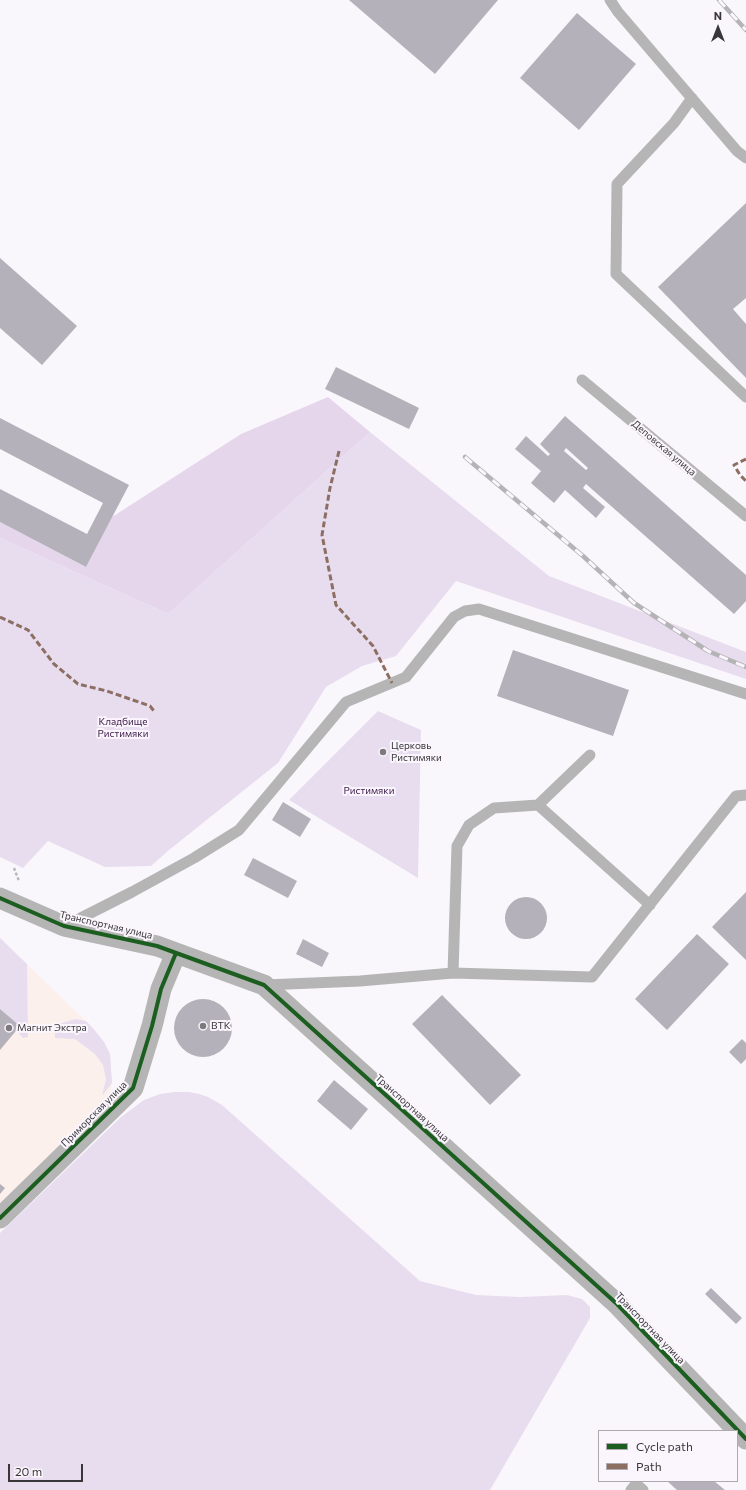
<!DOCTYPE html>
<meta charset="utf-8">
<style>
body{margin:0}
#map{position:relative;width:746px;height:1490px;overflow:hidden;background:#faf7fc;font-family:Commissioner,sans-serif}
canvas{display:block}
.legend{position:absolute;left:598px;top:1430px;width:140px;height:52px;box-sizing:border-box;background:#fbf6fd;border:1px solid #ada9af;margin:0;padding:5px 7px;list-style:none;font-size:12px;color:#383639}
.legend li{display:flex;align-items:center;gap:8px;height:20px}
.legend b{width:20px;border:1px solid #ada9af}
.north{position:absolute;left:698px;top:8px;width:40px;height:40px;-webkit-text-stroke:3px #fbf6fd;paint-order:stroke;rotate:0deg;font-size:11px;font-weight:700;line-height:16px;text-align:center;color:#383639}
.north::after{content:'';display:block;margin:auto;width:14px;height:18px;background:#383639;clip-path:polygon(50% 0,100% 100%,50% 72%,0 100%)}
.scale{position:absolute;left:8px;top:1464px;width:75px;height:18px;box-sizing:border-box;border:2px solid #383639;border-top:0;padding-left:5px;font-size:12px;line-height:14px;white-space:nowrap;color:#383639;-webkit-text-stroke:3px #fbf6fd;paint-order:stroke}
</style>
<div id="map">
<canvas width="746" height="1490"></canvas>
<ul class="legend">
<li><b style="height:5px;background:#1b5e20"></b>Cycle path</li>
<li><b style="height:5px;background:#8d6e63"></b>Path</li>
</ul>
<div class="north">N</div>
<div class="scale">20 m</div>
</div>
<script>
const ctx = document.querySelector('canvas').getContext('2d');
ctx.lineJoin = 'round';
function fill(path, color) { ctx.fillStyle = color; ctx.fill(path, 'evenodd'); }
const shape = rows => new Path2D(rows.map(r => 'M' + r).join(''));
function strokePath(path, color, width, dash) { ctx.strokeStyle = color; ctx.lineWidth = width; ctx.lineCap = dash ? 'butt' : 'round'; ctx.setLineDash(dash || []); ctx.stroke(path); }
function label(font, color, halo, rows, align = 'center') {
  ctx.font = font + ' Commissioner,sans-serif'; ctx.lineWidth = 4; ctx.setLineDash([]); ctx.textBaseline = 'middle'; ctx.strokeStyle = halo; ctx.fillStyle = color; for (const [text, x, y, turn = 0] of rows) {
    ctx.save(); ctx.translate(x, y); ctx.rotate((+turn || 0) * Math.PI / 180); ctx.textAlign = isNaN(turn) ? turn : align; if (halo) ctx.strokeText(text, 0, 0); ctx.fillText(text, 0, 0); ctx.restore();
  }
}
const commercial = shape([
 [0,938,92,1027,104,1042,110,1054,112,1083,110,1095,105,1106,0,1206]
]);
const green = shape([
 [370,432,549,576,746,652,746,679,456,581,396,656,362,666,326,687,278,763,169,850,151,866,105,867,48,841,23,868,0,857,0,538,168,614],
 [378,711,421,730,418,878,289,800],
 [0,938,27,964,28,1037,23,1038,17,1031,20,1026,0,1009],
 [75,1019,86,1021,92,1027,104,1042,110,1054,112,1083,102,1096,106,1079,103,1065,95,1054,75,1039,55,1038,55,1030,59,1024],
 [174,1092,189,1092,199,1094,208,1097,222,1105,420,1281,476,1295,520,1297,567,1295,582,1299,590,1307,590,1318,490,1490,0,1490,0,1233,121,1117,144,1100,160,1094]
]);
const forest = shape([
 [328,397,370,432,168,614,0,538,0,522,86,567,112,517,241,434]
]);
const building = shape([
 [349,0,498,0,435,74],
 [577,13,636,64,579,130,520,78],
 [746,203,746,298,733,309,746,324,746,378,658,287],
 [0,258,77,326,42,365,0,328],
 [336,367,419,408,409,429,325,389],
 [565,416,746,575,746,601,734,614,586,484,583,488,605,507,596,518,565,490,554,503,531,483,541,471,515,449,526,436,548,456,550,454,540,444],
 [566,448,588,468,586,470,564,451],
 [0,418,129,485,86,567,0,522,0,489,87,534,103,503,0,449],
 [513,650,629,690,613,736,497,696],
 [283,802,311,819,300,837,272,820],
 [253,858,297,881,288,898,244,875],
 [746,892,746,960,712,927],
 '505 918a21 21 0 1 1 42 0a21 21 0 1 1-42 0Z',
 [697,934,729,964,667,1030,635,999],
 [303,939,329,953,322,967,296,954],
 [442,995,521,1075,490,1105,412,1024],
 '174 1028a29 29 0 1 1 58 0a29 29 0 1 1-58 0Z',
 [0,1009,20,1026,0,1050],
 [742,1039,746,1043,746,1059,741,1064,729,1052],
 [334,1080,368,1109,351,1130,317,1101],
 [0,1184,5,1188,0,1194],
 [711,1288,742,1318,736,1324,705,1294],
 [667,1481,714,1481,725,1490,677,1490]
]);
const path = shape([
 [14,868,19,881]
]);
const lane = shape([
 [610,0,618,12,737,151,746,158],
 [692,98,674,123,617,184,616,274,746,397],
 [582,380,746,516],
 [538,805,590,755],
 [67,925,132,892,194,858,239,830,346,702,406,677,454,617,465,611,479,609,746,694],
 [453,973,457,846,469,825,494,808,538,805,650,905],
 [265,985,360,981,453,973,592,977,736,796,746,795],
 [631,1490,636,1484,643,1490]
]);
const street = shape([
 [0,898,64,926,157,946,264,985,617,1304,746,1439],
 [0,1218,133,1088,152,1026,161,989,176,953]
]);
const rail = shape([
 [719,0,746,30],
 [465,457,583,556,634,603,708,651,746,667]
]);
const quiet = shape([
 [339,451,330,488,322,535,336,605,373,646,392,683],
 [746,459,734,465,740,475,746,481],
 [0,617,28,630,54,664,78,684,107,691,150,706,154,711]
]);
const cycleway = shape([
 [0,898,64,926,157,946,264,985,617,1304,746,1439],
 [0,1218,133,1088,152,1026,161,989,176,953]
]);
const markers = [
 [383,752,4,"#7c7a7d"],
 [203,1026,4,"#7c7a7d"],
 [9,1028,4,"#7c7a7d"]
];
const streetNames = [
 ["Деповская улица",664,448,40],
 ["Транспортная улица",106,925,13],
 ["Транспортная улица",412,1108,42],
 ["Приморская улица",94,1114,-45],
 ["Транспортная улица",650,1328,46]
];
const parkNames = [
 ["Кладбище",123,722],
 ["Ристимяки",123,734],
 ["Ристимяки",369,791]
];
const poiNames = [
 ["Церковь",391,746],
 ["Ристимяки",391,758],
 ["ВТК",211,1026],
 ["Магнит Экстра",17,1028]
];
fill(commercial, '#fcf0ed');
fill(green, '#e8ddee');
fill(forest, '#e5d6ec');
fill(building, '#b4b1ba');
strokePath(path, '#b9b8b9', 2.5, [3, 2]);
strokePath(lane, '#b6b5b5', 11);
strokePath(street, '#b6b5b5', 21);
strokePath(rail, '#b4b3b5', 4.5);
strokePath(rail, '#fbf6fd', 3, [9]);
strokePath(quiet, '#8d6e63', 3, [6, 3]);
strokePath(cycleway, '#1b5e20', 4);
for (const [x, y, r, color] of markers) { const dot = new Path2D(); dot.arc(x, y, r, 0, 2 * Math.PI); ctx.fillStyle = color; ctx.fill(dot); strokePath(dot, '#fbf6fd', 1.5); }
label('10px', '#383639', '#fbf6fd', streetNames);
label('10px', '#42224e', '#fbf6fd', parkNames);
label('10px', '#383639', '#fbf6fd', poiNames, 'left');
</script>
